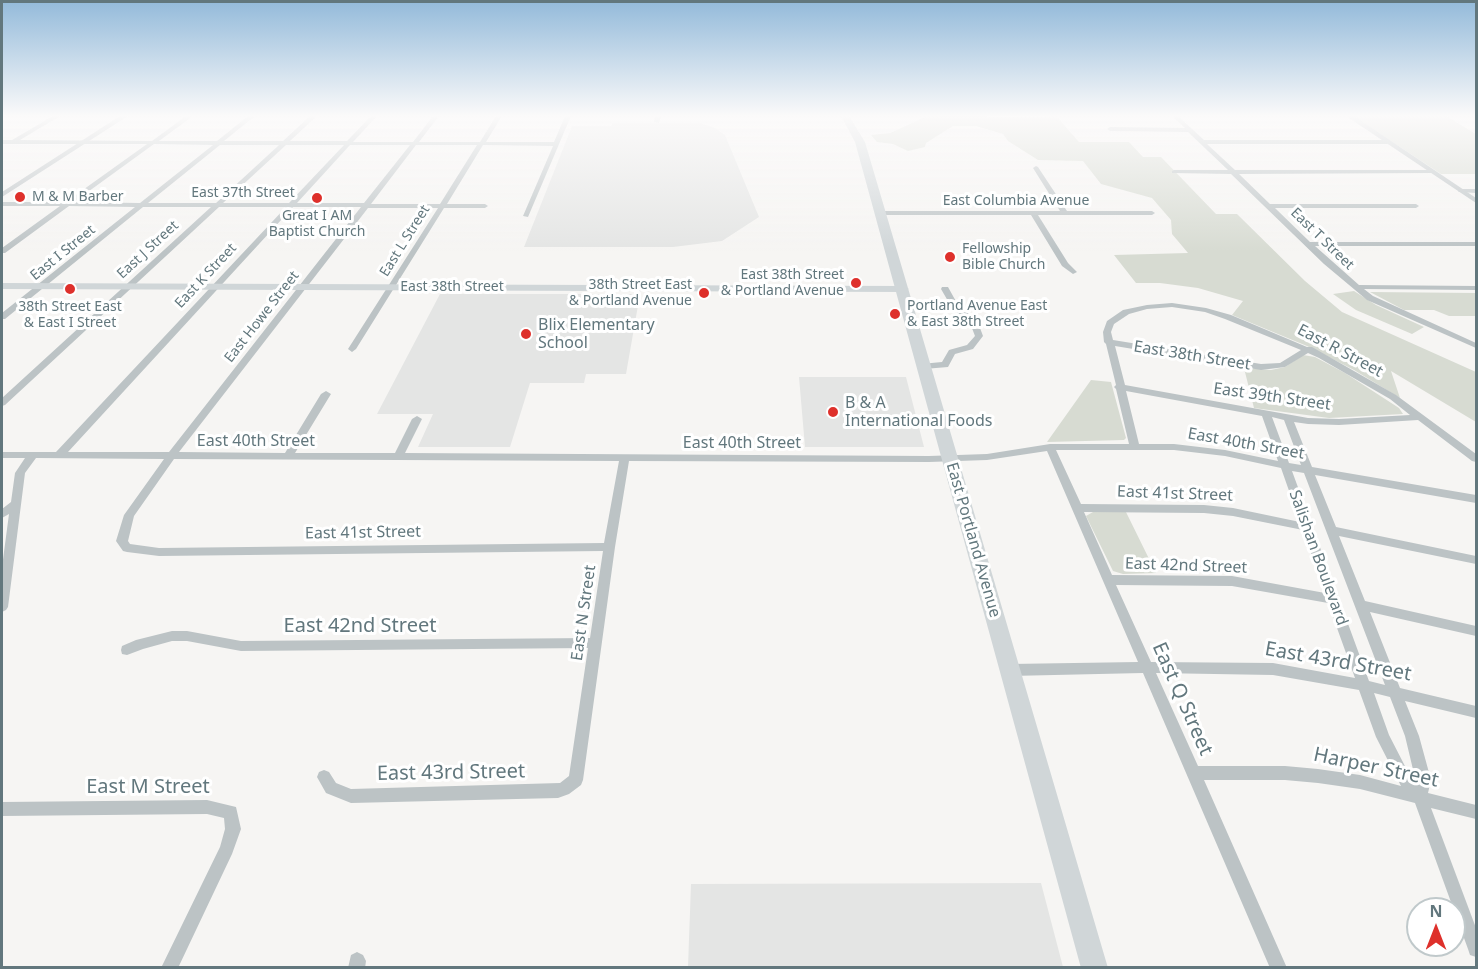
<!DOCTYPE html>
<style>
body{margin:0}
#map{position:relative;width:1478px;height:969px;overflow:hidden;background:#f6f5f3;font-family:"Noto Sans",sans-serif}
canvas{display:block}
.frame{position:absolute;inset:0;border:3px solid #62777d;pointer-events:none}
.north{position:absolute;left:1406px;top:897px;width:60px;height:60px;box-sizing:border-box;background:#fff;border:2px solid #c0c9cb;border-radius:50%;rotate:0deg;font-size:16px;font-weight:700;line-height:24px;text-align:center;color:#62777d}
.north::after{content:'';display:block;margin:auto;width:21px;height:27px;background:#de302b;clip-path:polygon(50% 0,100% 100%,50% 72%,0 100%)}
</style>
<div id="map">
<canvas width="1478" height="969"></canvas>
<div class="frame"></div>
<div class="north">N</div>
</div>
<script>
const ctx = document.querySelector('canvas').getContext('2d');
ctx.lineJoin = 'round';
function fill(path, color) { ctx.fillStyle = color; ctx.fill(path, 'evenodd'); }
const shape = rows => new Path2D(rows.map(r => 'M' + r).join(''));
function strokePath(path, color, width, dash) { ctx.strokeStyle = color; ctx.lineWidth = width; ctx.lineCap = dash ? 'butt' : 'round'; ctx.setLineDash(dash || []); ctx.stroke(path); }
function label(font, color, halo, rows, align = 'center') {
  ctx.font = font + ' "Noto Sans",sans-serif'; ctx.lineWidth = 6; ctx.setLineDash([]); ctx.textBaseline = 'middle'; ctx.strokeStyle = halo; ctx.fillStyle = color; for (const [text, x, y, turn = 0] of rows) {
    ctx.save(); ctx.translate(x, y); ctx.rotate((+turn || 0) * Math.PI / 180); ctx.textAlign = isNaN(turn) ? turn : align; if (halo) ctx.strokeText(text, 0, 0); ctx.fillText(text, 0, 0); ctx.restore();
  }
}
const built = shape([
 [613,123,700,123,715,128,725,135,759,217,722,241,673,247,524,247,572,126,611,126],
 [440,294,640,294,626,374,586,374,584,383,530,383,510,447,418,447,433,414,377,414],
 [799,377,906,377,924,447,805,447],
 [1041,883,1063,967,688,967,691,884]
]);
const green = shape([
 [928,116,1057,117,1079,142,1129,142,1143,157,1161,157,1216,214,1237,214,1305,281,1342,312,1476,372,1476,422,1391,371,1400,398,1354,370,1307,346,1232,315,1243,301,1198,288,1160,283,1136,283,1114,255,1188,253,1172,234,1171,220,1152,198,1101,184,1083,161,1038,160,1008,141,1003,134,976,126,953,126,926,143,925,147,908,151,893,144,877,142,871,135,890,133],
 [1353,116,1446,116,1476,134,1476,174,1441,174],
 [1354,291,1376,305,1424,327,1412,334,1356,310,1333,294],
 [1370,292,1476,293,1476,316,1449,316,1434,310,1404,310],
 [1303,355,1315,357,1345,373,1399,408,1403,414,1329,418,1254,408,1244,368,1271,370,1285,367],
 [1091,380,1111,382,1126,438,1124,440,1047,442],
 [1125,510,1156,573,1123,574,1113,571,1086,516,1093,512]
]);
const minor = shape([
 [53,116,60,116,20,140,152,141,186,116,193,116,159,141,217,141,248,116,255,116,224,141,283,141,310,116,317,116,290,141,347,141,371,116,377,116,353,142,413,142,433,116,439,116,419,142,480,142,496,116,502,116,486,142,554,142,565,116,571,116,528,217,523,216,553,146,483,145,447,204,485,204,488,206,485,208,444,208,356,349,352,352,348,349,438,208,368,208,179,452,285,453,321,394,326,391,331,394,295,453,395,453,412,419,417,416,422,419,405,453,929,456,987,454,1050,444,1129,444,1116,389,1114,387,1116,385,1106,344,1104,342,1103,332,1107,321,1123,310,1147,305,1172,303,1206,308,1231,315,1307,347,1312,347,1396,395,1476,454,1476,462,1472,461,1418,420,1339,425,1308,424,1294,422,1312,467,1476,495,1476,503,1315,475,1336,527,1476,556,1476,564,1339,536,1365,601,1476,626,1476,636,1370,612,1400,688,1476,706,1476,718,1405,701,1419,736,1431,780,1428,793,1476,805,1476,819,1431,808,1476,928,1476,957,1470,955,1468,949,1415,803,1360,789,1318,783,1285,780,1204,780,1287,968,1270,968,1143,673,1010,676,1005,674,1003,670,1005,666,1010,664,1138,662,1047,451,987,460,929,462,629,461,615,547,583,780,581,785,569,794,558,798,351,803,326,793,317,777,319,772,324,770,329,772,336,783,351,789,560,783,569,776,588,648,241,651,187,641,172,641,143,649,127,655,122,654,121,650,122,646,136,640,172,631,187,631,241,641,590,638,603,551,159,556,127,552,123,551,116,541,124,515,164,459,36,458,25,473,8,607,6,610,2,612,2,567,9,514,2,518,2,509,11,502,15,473,25,458,2,458,2,452,56,452,286,207,219,207,5,405,2,406,2,398,211,207,143,207,5,319,2,319,2,313,135,207,69,206,5,253,2,253,2,248,60,206,2,206,2,202,66,202,147,144,2,144,2,140,12,140,53,116],
 [154,144,213,145,140,203,74,202,154,144],
 [220,145,279,145,216,203,148,203,220,145],
 [286,145,344,145,289,203,223,203,286,145],
 [350,145,410,145,364,203,297,203,350,145],
 [416,145,477,145,440,204,371,204,416,145],
 [293,207,361,207,169,452,68,452,293,207],
 [1172,307,1205,312,1225,319,1301,350,1280,363,1261,364,1113,340,1111,332,1114,324,1129,314,1147,309,1172,307],
 [1115,346,1261,370,1285,367,1308,353,1319,358,1390,399,1410,415,1339,419,1308,418,1125,385,1115,346],
 [1126,391,1262,416,1278,461,1225,450,1174,444,1139,444,1126,391],
 [1272,417,1284,420,1301,465,1289,463,1272,417],
 [1056,450,1174,450,1225,456,1281,468,1300,522,1233,508,1204,505,1081,504,1056,450],
 [174,459,619,461,604,543,159,548,130,544,128,541,134,516,174,459],
 [1292,471,1304,473,1385,685,1369,681,1292,471],
 [1084,512,1204,513,1233,516,1303,530,1325,593,1232,576,1112,575,1084,512],
 [1116,585,1232,586,1328,603,1355,678,1273,663,1151,662,1116,585],
 [1156,673,1273,675,1359,690,1376,737,1401,786,1360,775,1318,769,1285,766,1198,766,1156,673],
 [1374,693,1390,697,1405,736,1416,782,1408,772,1389,735,1374,693],
 [655,116,661,116,659,123,654,122,655,116],
 [1172,116,1178,116,1204,140,1387,140,1390,142,1387,144,1207,144,1235,170,1433,170,1433,172,1431,173,1239,174,1270,204,1416,204,1419,206,1416,208,1275,208,1310,242,1476,242,1476,246,1315,246,1359,285,1476,286,1476,290,1364,289,1373,296,1476,343,1476,348,1367,300,1324,264,1231,174,1172,173,1172,171,1174,170,1228,170,1188,132,1110,131,1107,129,1110,127,1185,128,1172,116],
 [1036,166,1038,167,1067,211,1152,211,1155,213,1152,215,1038,215,1068,263,1077,272,1073,274,1062,266,1031,215,880,215,877,213,880,211,1060,211,1033,168,1036,166],
 [1461,189,1476,189,1476,193,1459,192,1458,191,1461,189],
 [942,287,948,287,958,305,977,320,983,336,973,349,955,354,948,367,924,369,921,368,921,364,942,362,949,350,967,345,975,336,970,323,952,308,941,289,942,287],
 [207,800,236,807,241,829,232,854,178,968,161,968,220,847,225,829,224,818,207,814,2,816,2,802,207,800],
 [357,952,363,955,366,961,365,968,348,968,351,955,357,952]
]);
const tertiary = shape([
 [120,116,128,116,2,197,2,192,120,116],
 [1346,116,1354,116,1476,198,1476,203,1346,116]
]);
const secondary = shape([
 [2,283,903,286,909,289,903,292,2,289,2,283]
]);
const primary = shape([
 [841,116,849,116,865,142,1108,968,1081,968,855,142,841,116]
]);
const markers = [
 [20,197,6,"#de302b"],
 [317,198,6,"#de302b"],
 [950,257,6,"#de302b"],
 [856,283,6,"#de302b"],
 [70,289,6,"#de302b"],
 [704,293,6,"#de302b"],
 [895,314,6,"#de302b"],
 [526,334,6,"#de302b"],
 [833,412,6,"#de302b"]
];
const farStreetnames = [
 ["East 37th Street",243,193],
 ["East Columbia Avenue",1016,201],
 ["East T Street",1322,239,44],
 ["East L Street",405,241,-58],
 ["East J Street",148,250,-43],
 ["East I Street",63,253,-39],
 ["East K Street",206,276,-47],
 ["East 38th Street",452,287],
 ["East Howe Street",262,317,-52]
];
const farPoinames = [
 ["M & M Barber",32,197],
 ["Great I AM",317,216,"center"],
 ["Baptist Church",317,232,"center"],
 ["Fellowship",962,249],
 ["Bible Church",962,265],
 ["East 38th Street",844,275,"right"],
 ["& Portland Avenue",844,291,"right"],
 ["38th Street East",692,285,"right"],
 ["& Portland Avenue",692,301,"right"],
 ["Portland Avenue East",907,306],
 ["& East 38th Street",907,322],
 ["38th Street East",70,307,"center"],
 ["& East I Street",70,323,"center"]
];
const poiNames = [
 ["Blix Elementary",538,325],
 ["School",538,343],
 ["B & A",845,403],
 ["International Foods",845,421]
];
const streetNames = [
 ["East R Street",1340,351,28],
 ["East 38th Street",1192,356,9],
 ["East 39th Street",1272,397,8],
 ["East 40th Street",256,441],
 ["East 40th Street",742,443],
 ["East 40th Street",1246,444,10],
 ["East 41st Street",1175,494,2],
 ["East 41st Street",363,533,-1],
 ["East Portland Avenue",973,540,74],
 ["Salishan Boulevard",1318,558,70],
 ["East 42nd Street",1186,566,2],
 ["East N Street",584,613,-82]
];
const nearStreetnames = [
 ["East 42nd Street",360,626],
 ["East 43rd Street",1338,662,10],
 ["East Q Street",1182,699,66],
 ["Harper Street",1376,768,12],
 ["East 43rd Street",451,773,-1],
 ["East M Street",148,787]
];
fill(built, '#e4e5e4');
fill(green, '#d7dbd2');
fill(minor, '#bcc3c5');
fill(tertiary, '#bcc3c5');
fill(secondary, '#d0d6d8');
fill(primary, '#d0d6d8');
const sky = ctx.createLinearGradient(0, 0, 0, 252);
sky.addColorStop(0, '#93bada');
sky.addColorStop(0.46, '#fbfafa');
sky.addColorStop(1, '#fbfafa00');
ctx.fillStyle = sky;
ctx.fillRect(0, 0, 1478, 252);
for (const [x, y, r, color] of markers) { const dot = new Path2D(); dot.arc(x, y, r, 0, 2 * Math.PI); ctx.fillStyle = color; ctx.fill(dot); strokePath(dot, '#fff', 2); }
label('14px', '#62777d', '#fff', farStreetnames);
label('14px', '#62777d', '#fff', farPoinames, 'left');
label('16px', '#62777d', '#fff', poiNames, 'left');
label('16px', '#62777d', '#fff', streetNames);
label('20px', '#62777d', '#fff', nearStreetnames);
</script>
